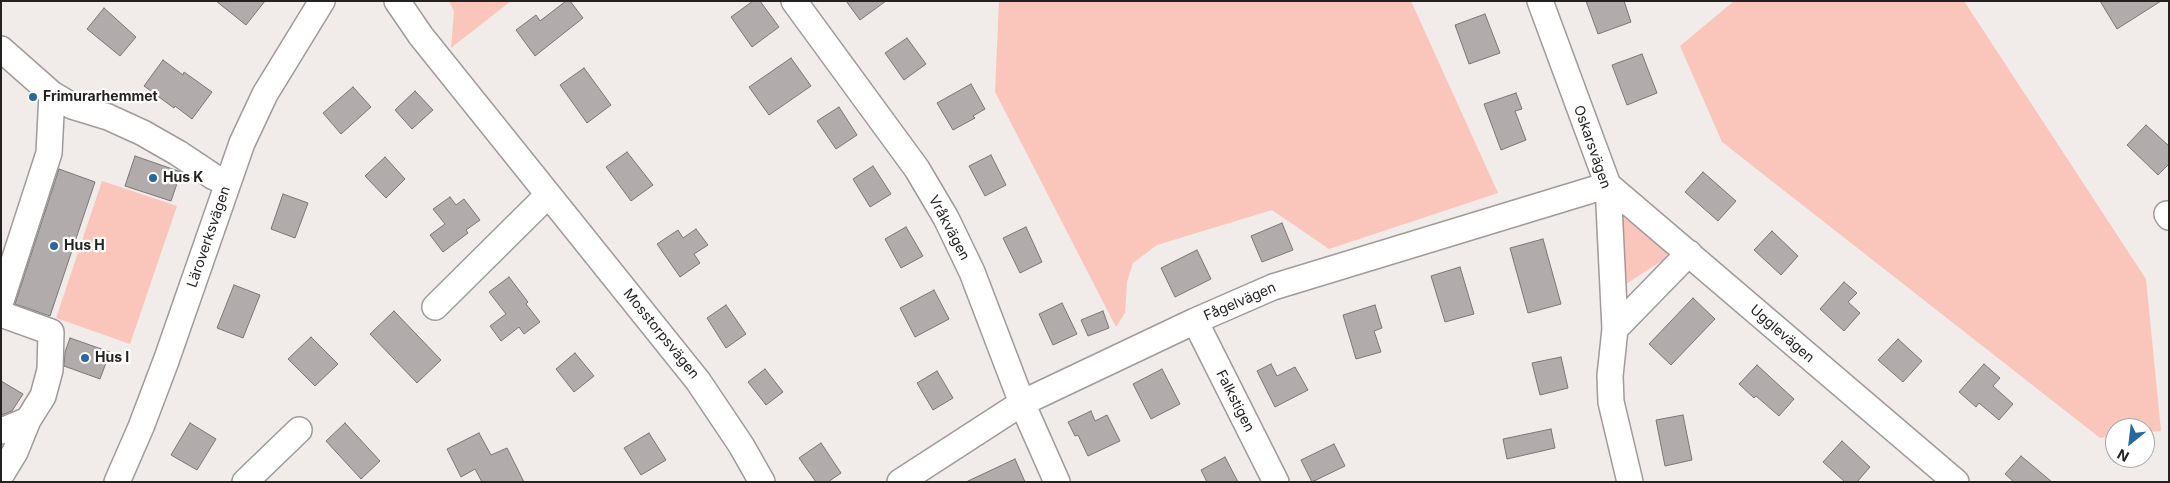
<!DOCTYPE html>
<meta charset="utf-8">
<style>
body{margin:0}
#map{position:relative;width:2170px;height:483px;overflow:hidden;background:#f1ebea;font-family:Inter,sans-serif}
canvas{display:block}
.frame{position:absolute;inset:0;border:2px solid #242221;pointer-events:none}
.north{position:absolute;left:2105px;top:418px;width:50px;height:50px;box-sizing:border-box;background:#fff;border:1px solid #a7a7a6;border-radius:50%;rotate:209deg;font-size:14px;font-weight:700;line-height:20px;text-align:center;color:#242221}
.north::after{content:'';display:block;margin:auto;width:18px;height:22px;background:#27699f;clip-path:polygon(50% 0,100% 100%,50% 72%,0 100%)}
</style>
<div id="map">
<canvas width="2170" height="483"></canvas>
<div class="frame"></div>
<div class="north">N</div>
</div>
<script>
const ctx = document.querySelector('canvas').getContext('2d');
ctx.lineJoin = 'round';
function fill(path, color) { ctx.fillStyle = color; ctx.fill(path, 'evenodd'); }
const shape = rows => new Path2D(rows.map(r => 'M' + r).join(''));
function strokePath(path, color, width, dash) { ctx.strokeStyle = color; ctx.lineWidth = width; ctx.lineCap = dash ? 'butt' : 'round'; ctx.setLineDash(dash || []); ctx.stroke(path); }
function label(font, color, halo, rows, align = 'center') {
  ctx.font = font + ' Inter,sans-serif'; ctx.lineWidth = 4.5; ctx.setLineDash([]); ctx.textBaseline = 'middle'; ctx.strokeStyle = halo; ctx.fillStyle = color; for (const [text, x, y, turn = 0] of rows) {
    ctx.save(); ctx.translate(x, y); ctx.rotate((+turn || 0) * Math.PI / 180); ctx.textAlign = isNaN(turn) ? turn : align; if (halo) ctx.strokeText(text, 0, 0); ctx.fillText(text, 0, 0); ctx.restore();
  }
}
const green = shape([
 [449,1,511,1,451,48,454,11],
 [999,1,1411,1,1498,193,1329,249,1272,210,1157,245,1133,263,1127,282,1125,313,1116,327,995,92],
 [1734,1,1964,1,2146,279,2161,431,2145,432,2145,428,2115,428,2115,436,2100,438,1722,142,1680,46],
 [102,181,177,206,130,344,56,318],
 [1619,214,1667,251,1666,258,1623,286]
]);
const building = shape([
 [216,1,265,1,246,25,216,1],
 [566,1,570,1,583,18,535,56,516,30,536,15,540,21,566,1],
 [753,1,760,1,779,27,752,47,731,17,753,1],
 [846,1,886,1,860,20,846,1],
 [1586,1,1624,1,1631,22,1598,34,1586,1],
 [2100,1,2161,1,2117,29,2100,1],
 [104,8,136,37,120,56,87,29,104,8],
 [1485,14,1500,53,1469,64,1455,25,1485,14],
 [907,38,926,64,904,80,885,53,907,38],
 [1642,54,1657,93,1627,105,1612,65,1642,54],
 [791,58,811,86,769,115,749,87,791,58],
 [163,60,183,75,184,72,212,92,192,119,175,106,174,108,144,86,163,60],
 [584,68,611,105,587,123,560,85,584,68],
 [971,84,985,109,973,116,975,118,953,130,937,103,971,84],
 [353,87,371,107,341,134,323,113,353,87],
 [415,91,433,110,412,129,395,110,415,91],
 [1516,93,1522,109,1515,111,1526,140,1501,150,1484,104,1516,93],
 [839,107,857,135,836,149,817,121,839,107],
 [2146,125,2169,146,2169,164,2158,175,2127,145,2146,125],
 [627,152,653,185,631,201,606,167,627,152],
 [991,155,1006,185,985,196,969,166,991,155],
 [135,156,181,172,171,201,125,186,135,156],
 [385,157,405,179,386,198,365,176,385,157],
 [873,166,891,194,870,207,853,179,873,166],
 [59,169,95,182,50,316,15,304,59,169],
 [1703,172,1736,201,1718,221,1685,192,1703,172],
 [283,194,308,203,295,238,271,229,283,194],
 [450,197,456,205,464,199,480,220,466,230,468,233,443,252,430,235,445,224,433,209,450,197],
 [1282,223,1293,250,1262,262,1251,236,1282,223],
 [906,227,923,256,901,268,885,239,906,227],
 [1026,227,1042,262,1020,273,1003,238,1026,227],
 [696,229,708,245,694,254,700,263,680,277,657,244,678,230,683,238,696,229],
 [1772,231,1798,256,1781,275,1754,250,1772,231],
 [1543,239,1561,304,1528,313,1510,248,1543,239],
 [1197,250,1211,279,1175,297,1161,268,1197,250],
 [1460,267,1474,314,1445,322,1431,276,1460,267],
 [509,277,528,302,526,304,540,322,524,334,519,327,501,341,490,326,506,314,489,292,509,277],
 [1844,282,1857,293,1848,302,1860,313,1844,331,1820,309,1844,282],
 [234,285,260,295,243,338,217,328,234,285],
 [934,290,949,319,915,337,900,308,934,290],
 [1693,298,1715,319,1671,365,1649,344,1693,298],
 [1062,303,1077,334,1053,345,1039,314,1062,303],
 [726,305,746,334,726,348,707,318,726,305],
 [1375,305,1382,328,1374,331,1381,352,1356,359,1343,315,1375,305],
 [394,311,441,360,417,383,370,334,394,311],
 [1103,311,1109,328,1088,336,1081,320,1103,311],
 [311,337,338,364,315,386,288,359,311,337],
 [70,338,110,352,100,379,64,366,65,352,70,338],
 [1898,339,1922,361,1903,382,1878,360,1898,339],
 [575,353,594,376,574,392,556,369,575,353],
 [1561,357,1568,388,1540,395,1532,363,1561,357],
 [1271,364,1277,376,1295,367,1308,390,1275,407,1257,371,1271,364],
 [1984,364,2000,378,1993,386,2013,404,1999,420,1979,403,1976,407,1959,392,1984,364],
 [1757,365,1794,399,1779,416,1756,396,1754,398,1739,384,1757,365],
 [765,369,783,392,766,405,748,382,765,369],
 [1162,369,1180,404,1151,419,1133,384,1162,369],
 [937,371,953,398,933,410,917,383,937,371],
 [1,381,23,394,12,411,1,415,1,381],
 [1091,411,1095,421,1107,415,1120,441,1088,456,1078,435,1075,436,1068,422,1091,411],
 [1683,415,1692,460,1665,466,1656,420,1683,415],
 [190,423,216,439,197,470,171,455,190,423],
 [345,423,380,461,361,479,326,441,345,423],
 [1551,429,1555,448,1507,459,1503,439,1551,429],
 [479,433,491,455,507,448,524,482,482,482,475,469,461,477,447,449,479,433],
 [649,433,666,460,641,475,624,448,649,433],
 [1842,441,1870,467,1857,482,1845,482,1823,462,1842,441],
 [821,443,841,473,828,482,816,482,799,458,821,443],
 [1334,444,1345,466,1312,482,1301,460,1334,444],
 [2021,456,2052,482,2014,482,2005,474,2021,456],
 [1225,457,1238,482,1207,482,1201,470,1225,457],
 [1015,459,1025,482,966,482,1015,459]
]);
const minor = shape([
 [397,1,421,36,698,381,741,445,762,482],
 [794,1,917,169,946,218,972,272,1022,403,1057,482],
 [1540,1,1608,185,1615,329,1610,376,1611,402,1630,482],
 [1,49,52,94,72,106,108,117,143,133,178,153,214,177,228,183],
 [2167,214,2169,217],
 [1,301,49,153,52,94],
 [435,307,548,195],
 [1,314,51,332,50,370,43,396,28,420,1,431],
 [1195,321,1276,482],
 [1615,329,1689,253],
 [1,475,15,452,28,420],
 [117,482,141,427,166,361,242,143,265,94,322,1],
 [245,482,299,430],
 [900,482,1022,403,1195,321,1273,287,1608,185,1956,482]
]);
const markers = [
 [33,97,5,"#27699f"],
 [153,178,5,"#27699f"],
 [54,246,5,"#27699f"],
 [85,358,5,"#27699f"]
];
const poiNames = [
 ["Frimurarhemmet",43,97],
 ["Hus K",163,178],
 ["Hus H",64,246],
 ["Hus I",95,358]
];
const streetNames = [
 ["Oskarsvägen",1592,147,71],
 ["Vråkvägen",949,228,62],
 ["Läroverksvägen",209,237,-71],
 ["Fågelvägen",1240,302,-23],
 ["Mosstorpsvägen",661,334,51],
 ["Ugglevägen",1782,334,41],
 ["Falkstigen",1235,401,63]
];
fill(green, '#fac6bc');
fill(building, '#b1acab');
strokePath(building, '#7b7675', 1);
strokePath(minor, '#a09a99', 28);
strokePath(minor, '#fff', 25);
for (const [x, y, r, color] of markers) { const dot = new Path2D(); dot.arc(x, y, r, 0, 2 * Math.PI); ctx.fillStyle = color; ctx.fill(dot); strokePath(dot, '#fff', 2); }
label('bold 14px', '#242221', '#fff', poiNames, 'left');
label('14px', '#242221', '#fff', streetNames);
</script>
